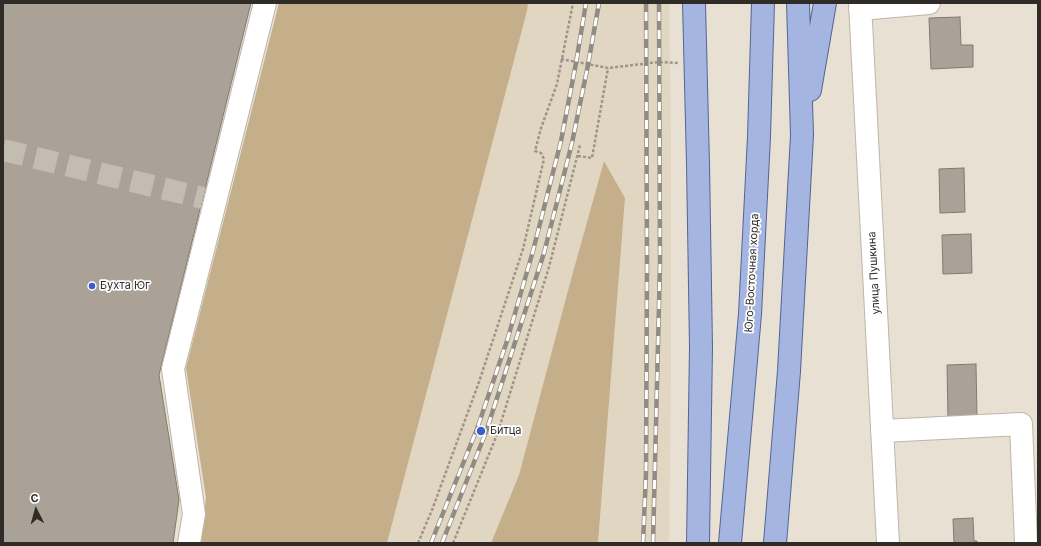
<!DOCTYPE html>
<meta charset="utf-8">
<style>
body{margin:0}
#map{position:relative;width:1041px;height:546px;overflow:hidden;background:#e8e0d3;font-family:Inter,sans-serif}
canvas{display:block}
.frame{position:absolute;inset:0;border:4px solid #2f2c27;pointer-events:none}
.north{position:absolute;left:16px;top:490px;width:40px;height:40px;-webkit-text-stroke:3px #fff;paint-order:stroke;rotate:354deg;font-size:11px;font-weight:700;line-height:16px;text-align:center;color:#2f2c27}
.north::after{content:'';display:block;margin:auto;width:14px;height:18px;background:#2f2c27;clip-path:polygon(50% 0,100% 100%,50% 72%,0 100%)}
</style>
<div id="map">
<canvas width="1041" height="546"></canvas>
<div class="frame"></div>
<div class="north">С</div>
</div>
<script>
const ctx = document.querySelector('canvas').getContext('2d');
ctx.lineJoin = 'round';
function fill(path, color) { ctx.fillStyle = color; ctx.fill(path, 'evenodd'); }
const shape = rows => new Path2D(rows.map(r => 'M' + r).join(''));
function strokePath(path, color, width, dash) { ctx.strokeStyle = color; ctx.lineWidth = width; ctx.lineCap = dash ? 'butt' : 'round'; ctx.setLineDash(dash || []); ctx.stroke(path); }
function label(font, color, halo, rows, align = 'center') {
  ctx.font = font + ' Inter,sans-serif'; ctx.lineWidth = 3.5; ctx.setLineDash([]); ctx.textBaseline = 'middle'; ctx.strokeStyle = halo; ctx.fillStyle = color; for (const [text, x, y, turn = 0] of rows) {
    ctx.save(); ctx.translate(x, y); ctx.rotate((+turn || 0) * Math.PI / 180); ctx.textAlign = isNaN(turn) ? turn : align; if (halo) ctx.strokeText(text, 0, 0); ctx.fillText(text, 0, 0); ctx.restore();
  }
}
const built = shape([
 [528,3,669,3,671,136,671,374,669,543,598,543,625,199,604,161,570,283,519,475,491,543,387,543,527,11]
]);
const green = shape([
 [279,3,528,3,527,11,387,543,201,543,206,498,186,368],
 [604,161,625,198,598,543,491,543,519,475,570,283]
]);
const building = shape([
 [3,3,251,3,159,375,179,500,173,543,3,543,3,3],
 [960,17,961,45,973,45,973,67,931,69,929,18,960,17],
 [964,168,965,212,940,213,939,169,964,168],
 [971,234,972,273,943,274,942,235,971,234],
 [976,364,977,417,948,418,947,365,976,364],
 [973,518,974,541,977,541,977,543,954,543,953,519,973,518]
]);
const minorTunnel = shape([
 [3,150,203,198]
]);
const path = shape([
 [561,59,608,68,659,62,678,63],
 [578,156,592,158,608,68],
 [418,543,432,510,479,382,523,249,544,159,541,153,535,151,541,128,557,84,573,3],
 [453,543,498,432,549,267,580,145]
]);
const minor = shape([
 [860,3,888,543],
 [860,9,929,3],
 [882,431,1021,424,1026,543],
 [189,543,194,514,173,369,265,3]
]);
const major = shape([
 [694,3,698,164,701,347,698,543],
 [810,90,825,3],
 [730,543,750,314,759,137,763,3],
 [775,543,789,371,802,135,798,3]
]);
const rail = shape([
 [431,543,477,429,507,341,533,251,561,141,576,63,586,3],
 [442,543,486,432,544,253,572,143,588,65,599,3],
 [643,543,646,473,647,267,646,3],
 [653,543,660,265,659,3]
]);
const markers = [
 [92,286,4,"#3c5dcf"],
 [481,431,5,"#3c5dcf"]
];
const streetNames = [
 ["Юго-Восточная хорда",752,273,-87],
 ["улица Пушкина",874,273,-93]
];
const poiNames = [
 ["Бухта Юг",100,286],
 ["Битца",490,431]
];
fill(built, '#e1d6c2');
fill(green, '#c5af8a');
fill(building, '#aaa296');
strokePath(building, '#81796e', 1);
strokePath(minorTunnel, '#c3bcb1', 22, [22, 11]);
strokePath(minor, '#beb6a9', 24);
strokePath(major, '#546593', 24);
strokePath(path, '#9b958c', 2.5, [3, 2]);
strokePath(minor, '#fff', 22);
strokePath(major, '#a4b5e1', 22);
strokePath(rail, '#918b82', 4.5);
strokePath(rail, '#fff', 3, [9]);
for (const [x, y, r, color] of markers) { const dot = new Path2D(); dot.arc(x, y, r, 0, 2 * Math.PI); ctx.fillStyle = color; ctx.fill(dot); strokePath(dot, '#fff', 1.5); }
label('11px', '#2f2c27', '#fff', streetNames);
label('11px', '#2f2c27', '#fff', poiNames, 'left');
</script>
